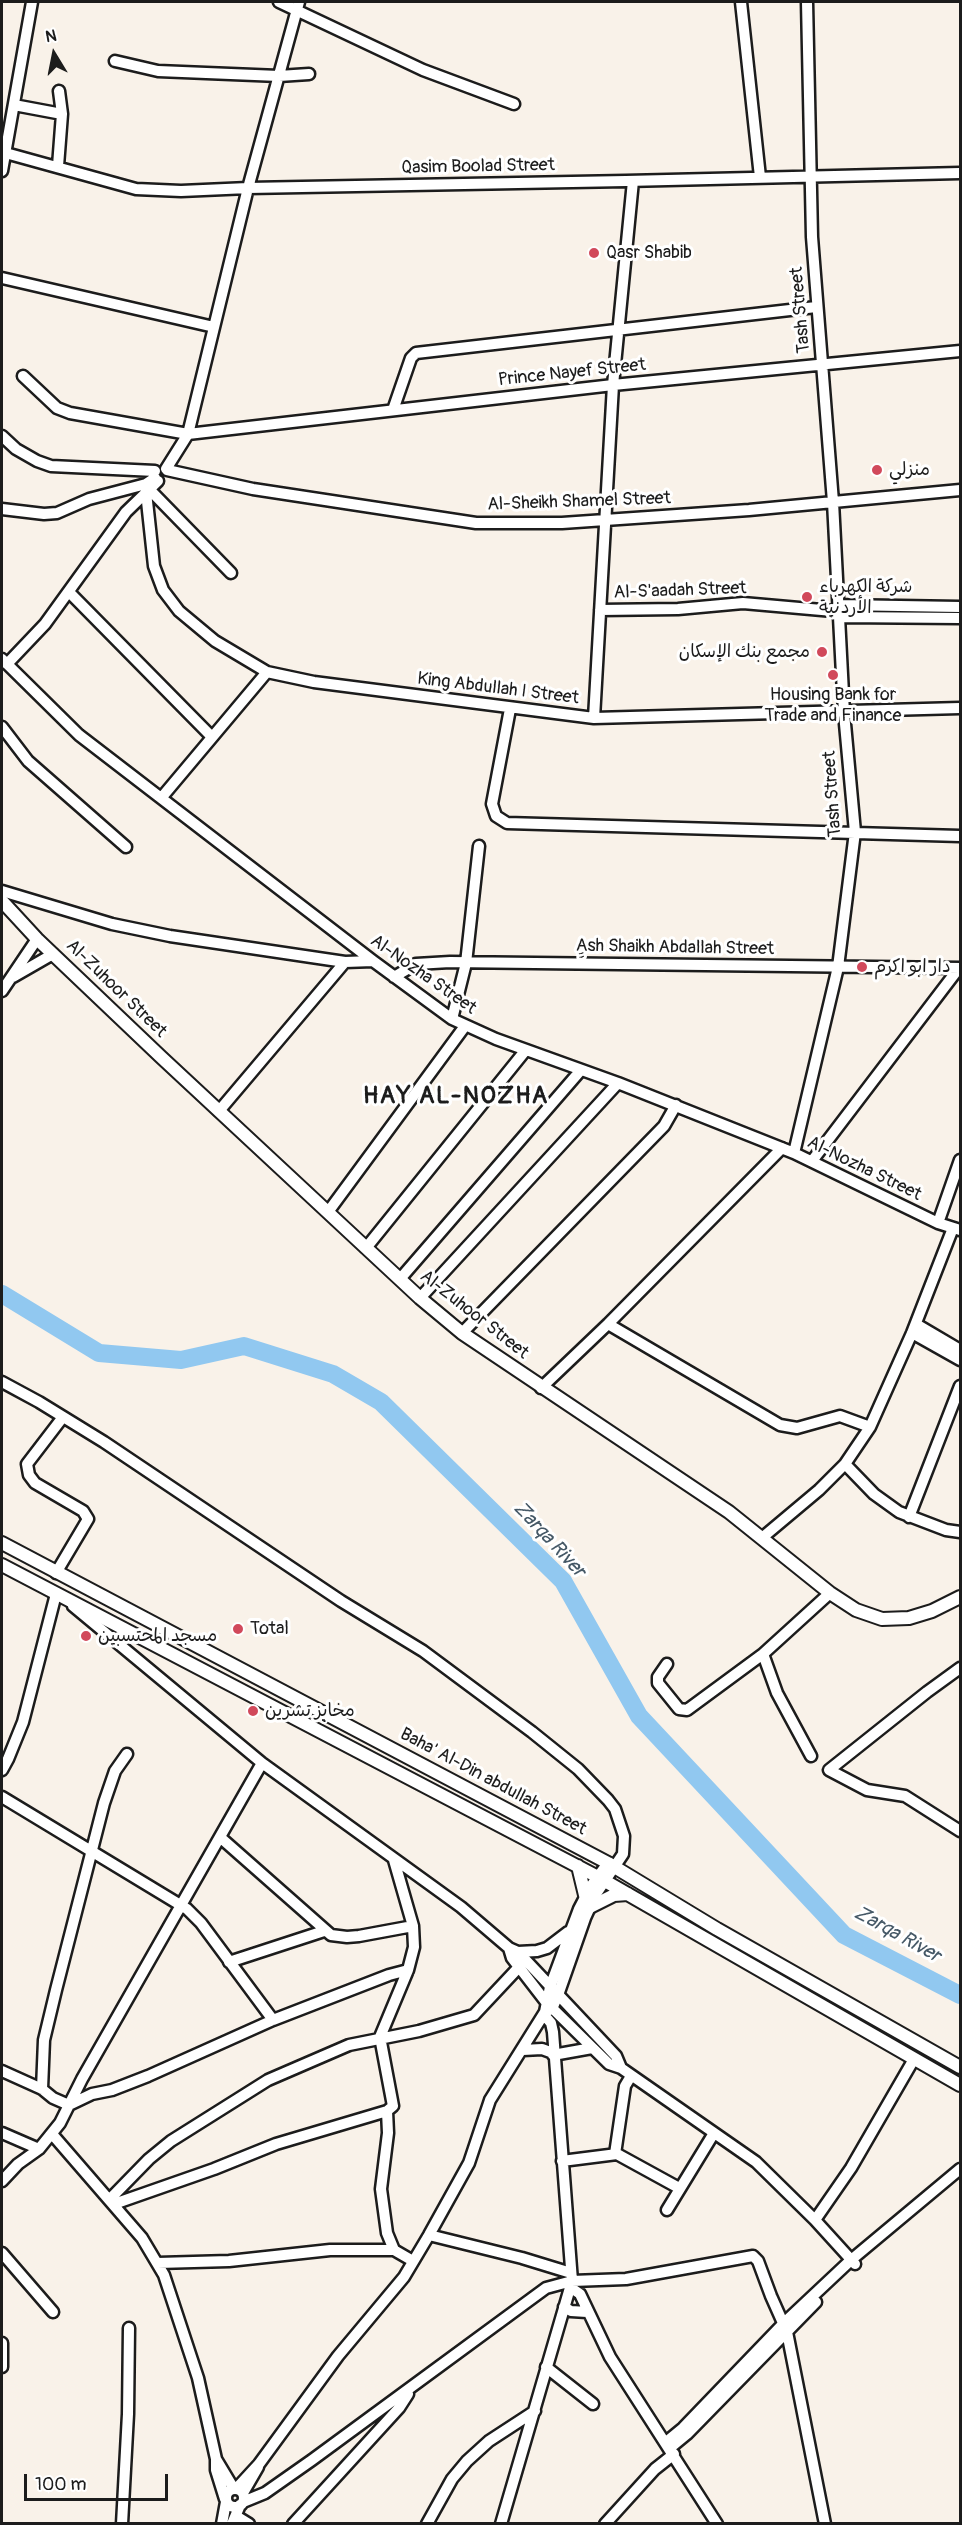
<!DOCTYPE html>
<meta charset="utf-8">
<style>
body{margin:0}
#map{position:relative;width:962px;height:2525px;overflow:hidden;background:#f9f2e9;font-family:Pangolin,sans-serif}
canvas{display:block}
.frame{position:absolute;inset:0;border:3px solid #1c1c1c;pointer-events:none}
.north{position:absolute;left:24px;top:24px;width:60px;height:60px;-webkit-text-stroke:4px #fff;paint-order:stroke;rotate:350deg;font-size:16px;font-weight:700;line-height:24px;text-align:center;color:#1c1c1c}
.north::after{content:'';display:block;margin:auto;width:21px;height:27px;background:#1c1c1c;clip-path:polygon(50% 0,100% 100%,50% 72%,0 100%)}
.scale{position:absolute;left:24px;top:2474px;width:144px;height:27px;box-sizing:border-box;border:3px solid #1c1c1c;border-top:0;padding-left:8px;font-size:18px;line-height:21px;white-space:nowrap;color:#1c1c1c;-webkit-text-stroke:4px #fff;paint-order:stroke}
</style>
<div id="map">
<canvas width="962" height="2525"></canvas>
<div class="frame"></div>
<div class="north">N</div>
<div class="scale">100 m</div>
</div>
<script>
const ctx = document.querySelector('canvas').getContext('2d');
ctx.lineJoin = 'round';
const shape = rows => new Path2D(rows.map(r => 'M' + r).join(''));
function strokePath(path, color, width, dash) { ctx.strokeStyle = color; ctx.lineWidth = width; ctx.lineCap = dash ? 'butt' : 'round'; ctx.setLineDash(dash || []); ctx.stroke(path); }
function label(font, color, halo, rows, align = 'center') {
  ctx.font = font + ' Pangolin,"Playpen Sans Arabic",sans-serif'; ctx.lineWidth = 6; ctx.setLineDash([]); ctx.textBaseline = 'middle'; ctx.strokeStyle = halo; ctx.fillStyle = color; for (const [text, x, y, turn = 0] of rows) {
    ctx.save(); ctx.translate(x, y); ctx.rotate((+turn || 0) * Math.PI / 180); ctx.textAlign = isNaN(turn) ? turn : align; if (halo) ctx.strokeText(text, 0, 0); ctx.fillText(text, 0, 0); ctx.restore();
  }
}
const river = shape([
 [2,1294,99,1353,181,1360,244,1346,333,1374,381,1402,563,1581,639,1716,844,1935,960,1995]
]);
const minor = shape([
 [279,2,423,70,514,104],
 [741,2,760,177],
 [115,61,158,71,279,76,309,74],
 [14,105,62,114],
 [2,152,136,189,181,191,248,188,626,181,960,173],
 [58,166,62,114,59,91],
 [2,171,32,2],
 [2,278,214,327],
 [23,376,57,408,70,413,188,434,613,385,960,351],
 [393,410,411,358,416,353,816,307],
 [2,436,16,449,37,461,51,466,155,471],
 [166,469,188,434,248,188,299,2],
 [167,470,253,489,476,523,562,523,749,510,960,490],
 [149,489,231,573],
 [146,492,154,566,163,590,179,611,215,641,267,672,314,682,594,718,960,708],
 [2,509,44,514,57,513,89,499,146,484,155,478],
 [69,592,211,736],
 [836,608,839,605,960,607],
 [600,610,678,609,743,603,833,611,840,617,960,618],
 [2,659,79,735,373,961,452,1019,496,1039,618,1083,794,1153,938,1223,960,1230],
 [7,664,45,624,126,512,158,481],
 [510,709,492,804,496,816,507,823,960,836],
 [594,718,613,385,633,181],
 [2,727,28,761,126,847],
 [162,797,267,672],
 [2,891,112,924,170,936,345,962,373,961],
 [13,977,53,954],
 [394,977,416,964,450,962,960,968],
 [2,991,37,939],
 [452,1019,466,963,479,846],
 [219,1111,345,962],
 [794,1153,838,967,855,832,844,713,833,502,812,237,807,2],
 [812,1161,959,968],
 [328,1212,465,1026],
 [938,1223,960,1160],
 [366,1248,525,1051],
 [400,1279,581,1070],
 [420,1298,618,1083],
 [608,1324,780,1425,797,1428,840,1416,870,1427],
 [916,1324,960,1350],
 [462,1333,664,1126,676,1105],
 [912,1333,960,1360],
 [2,1382,39,1402,104,1442,341,1601,423,1651,532,1732,578,1769,608,1800,615,1809,624,1836,623,1854,596,1894,585,1918,558,1995,552,2009,545,2012],
 [541,1388,608,1324,782,1148],
 [845,1464,874,1494,899,1512,946,1530,960,1532],
 [909,1517,960,1386],
 [763,1537,819,1490,845,1464,870,1427,912,1333,953,1228],
 [56,1573,88,1519,83,1511,35,1483,29,1475,27,1464,63,1417],
 [73,1606,262,1763,461,1907,509,1948,518,1952,616,2056,621,2068],
 [763,1654,777,1693,811,1756],
 [667,1664,658,1677,658,1683,679,1709,687,1710,763,1654,830,1593],
 [960,1668,927,1692,829,1770,867,1790,905,1796,960,1831],
 [2,1770,8,1759,23,1722,56,1594],
 [2,1797,187,1909,201,1923,273,2020],
 [221,1838,331,1935,347,1937,359,1936,413,1926],
 [509,1948,512,1958,546,2002,609,2064,621,2068,756,2162,815,2220,855,2264],
 [518,1952,537,1951,547,1948,568,1932],
 [229,1962,324,1931],
 [523,2050,542,2049,553,2053],
 [553,2055,592,2048],
 [2,2071,42,2089,53,2098,69,2105,92,2094,112,2090,148,2076,273,2020,389,1975,408,1970,414,1947,413,1926,394,1860],
 [42,2089,44,2040,56,1990,104,1803,115,1771,127,1754],
 [387,2111,393,2106,380,2037,408,1970],
 [2,2133,39,2149],
 [52,2134,142,2238,164,2275,198,2378,216,2459,216,2470,225,2499],
 [615,2154,625,2086,631,2076],
 [562,2161,617,2154,679,2188],
 [2,2181,18,2164,39,2149,60,2123,82,2079,262,1763],
 [110,2199,149,2159,171,2141,268,2080,349,2045,419,2031,474,2015,519,1967],
 [114,2204,214,2169,276,2144,387,2111,388,2133,381,2189,387,2233,394,2250,413,2261],
 [667,2210,714,2133],
 [815,2220,851,2168,914,2059],
 [429,2235,522,2258,571,2273],
 [2,2253,53,2312],
 [158,2263,229,2261,330,2250,394,2250],
 [570,2287,580,2294,610,2357,717,2524],
 [564,2307,571,2311,587,2312],
 [2,2343,2,2367],
 [546,2367,593,2404],
 [666,2442,683,2428,784,2323,851,2260,960,2169],
 [670,2448,687,2434,816,2302],
 [216,2459,234,2489],
 '226 2498a9 9 0 1 1 18 0a9 9 0 1 1-18 0Z',
 [236,2489,259,2464,338,2356,404,2277,429,2235,469,2163,490,2100,545,2012,550,1987,579,1909,591,1886,608,1863],
 [243,2493,258,2467],
 [243,2502,265,2493,312,2460,546,2288,572,2281,626,2279,753,2256,758,2261,771,2296,787,2332,825,2524],
 [236,2516,249,2524],
 [122,2524,128,2414,129,2328],
 [222,2524,226,2502],
 [232,2524,240,2505],
 [293,2524,399,2408,408,2394],
 [427,2524,452,2479,467,2461,489,2441,535,2411],
 [501,2524,572,2281,553,2032,551,2023,544,2015],
 [605,2524,655,2469,674,2454]
]);
const major = shape([
 [2,901,37,939,161,1057,420,1298,462,1333,729,1512,830,1593,856,1610,882,1619,909,1618,932,1611,960,1597],
 [2,1543,608,1863,717,1929,960,2067],
 [2,1565,598,1877,960,2085],
 [578,1866,585,1895],
 [590,1907,614,1895,628,1894]
]);
const markers = [
 [594,253,6,"#d1495b"],
 [877,470,6,"#d1495b"],
 [807,597,6,"#d1495b"],
 [822,652,6,"#d1495b"],
 [833,675,6,"#d1495b"],
 [862,967,6,"#d1495b"],
 [238,1629,6,"#d1495b"],
 [86,1636,6,"#d1495b"],
 [253,1711,6,"#d1495b"]
];
const streetNames = [
 ["Qasim Boolad Street",478,167,-1],
 ["Tash Street",801,310,-95],
 ["Prince Nayef Street",572,373,-6],
 ["Al-Sheikh Shamel Street",579,502,-2],
 ["Al-S'aadah Street",680,591,-2],
 ["King Abdullah I Street",498,689,7],
 ["Tash Street",833,794,-94],
 ["ِِAsh Shaikh Abdallah Street",675,948,1],
 ["Al-Nozha Street",423,975,35],
 ["Al-Zuhoor Street",116,989,44],
 ["Al-Nozha Street",864,1169,26],
 ["Al-Zuhoor Street",474,1315,38],
 ["Baha' Al-Din abdullah Street",493,1782,28]
];
const poiNames = [
 ["Qasr Shabib",606,253],
 ["منزلي",889,470],
 ["شركة الكهرباء",819,587],
 ["الأردنية",819,608],
 ["مجمع بنك الإسكان",810,652,"right"],
 ["Housing Bank for",833,695,"center"],
 ["Trade and Finance",833,716,"center"],
 ["دار ابو اكرم",874,967],
 ["Total",250,1629],
 ["مسجد المحتسبين",98,1636],
 ["مخابز تشرين",265,1711]
];
const waterNames = [
 ["Zarqa River",549,1540,47],
 ["Zarqa River",897,1935,29]
];
const districtNames = [
 ["HAY AL-NOZHA",456,1097]
];
strokePath(river, '#91c8f0', 18);
strokePath(minor, '#1c1c1c', 15);
strokePath(major, '#1c1c1c', 16);
strokePath(minor, '#fff', 10);
strokePath(major, '#fff', 12);
for (const [x, y, r, color] of markers) { const dot = new Path2D(); dot.arc(x, y, r, 0, 2 * Math.PI); ctx.fillStyle = color; ctx.fill(dot); strokePath(dot, '#fff', 2); }
label('18px', '#1c1c1c', '#fff', streetNames);
label('18px', '#1c1c1c', '#fff', poiNames, 'left');
label('italic 20px', '#455866', '#fff', waterNames);
ctx.letterSpacing = '1.5px';
label('bold 24px', '#1c1c1c', '#fff', districtNames);
ctx.letterSpacing = '0px';
</script>
